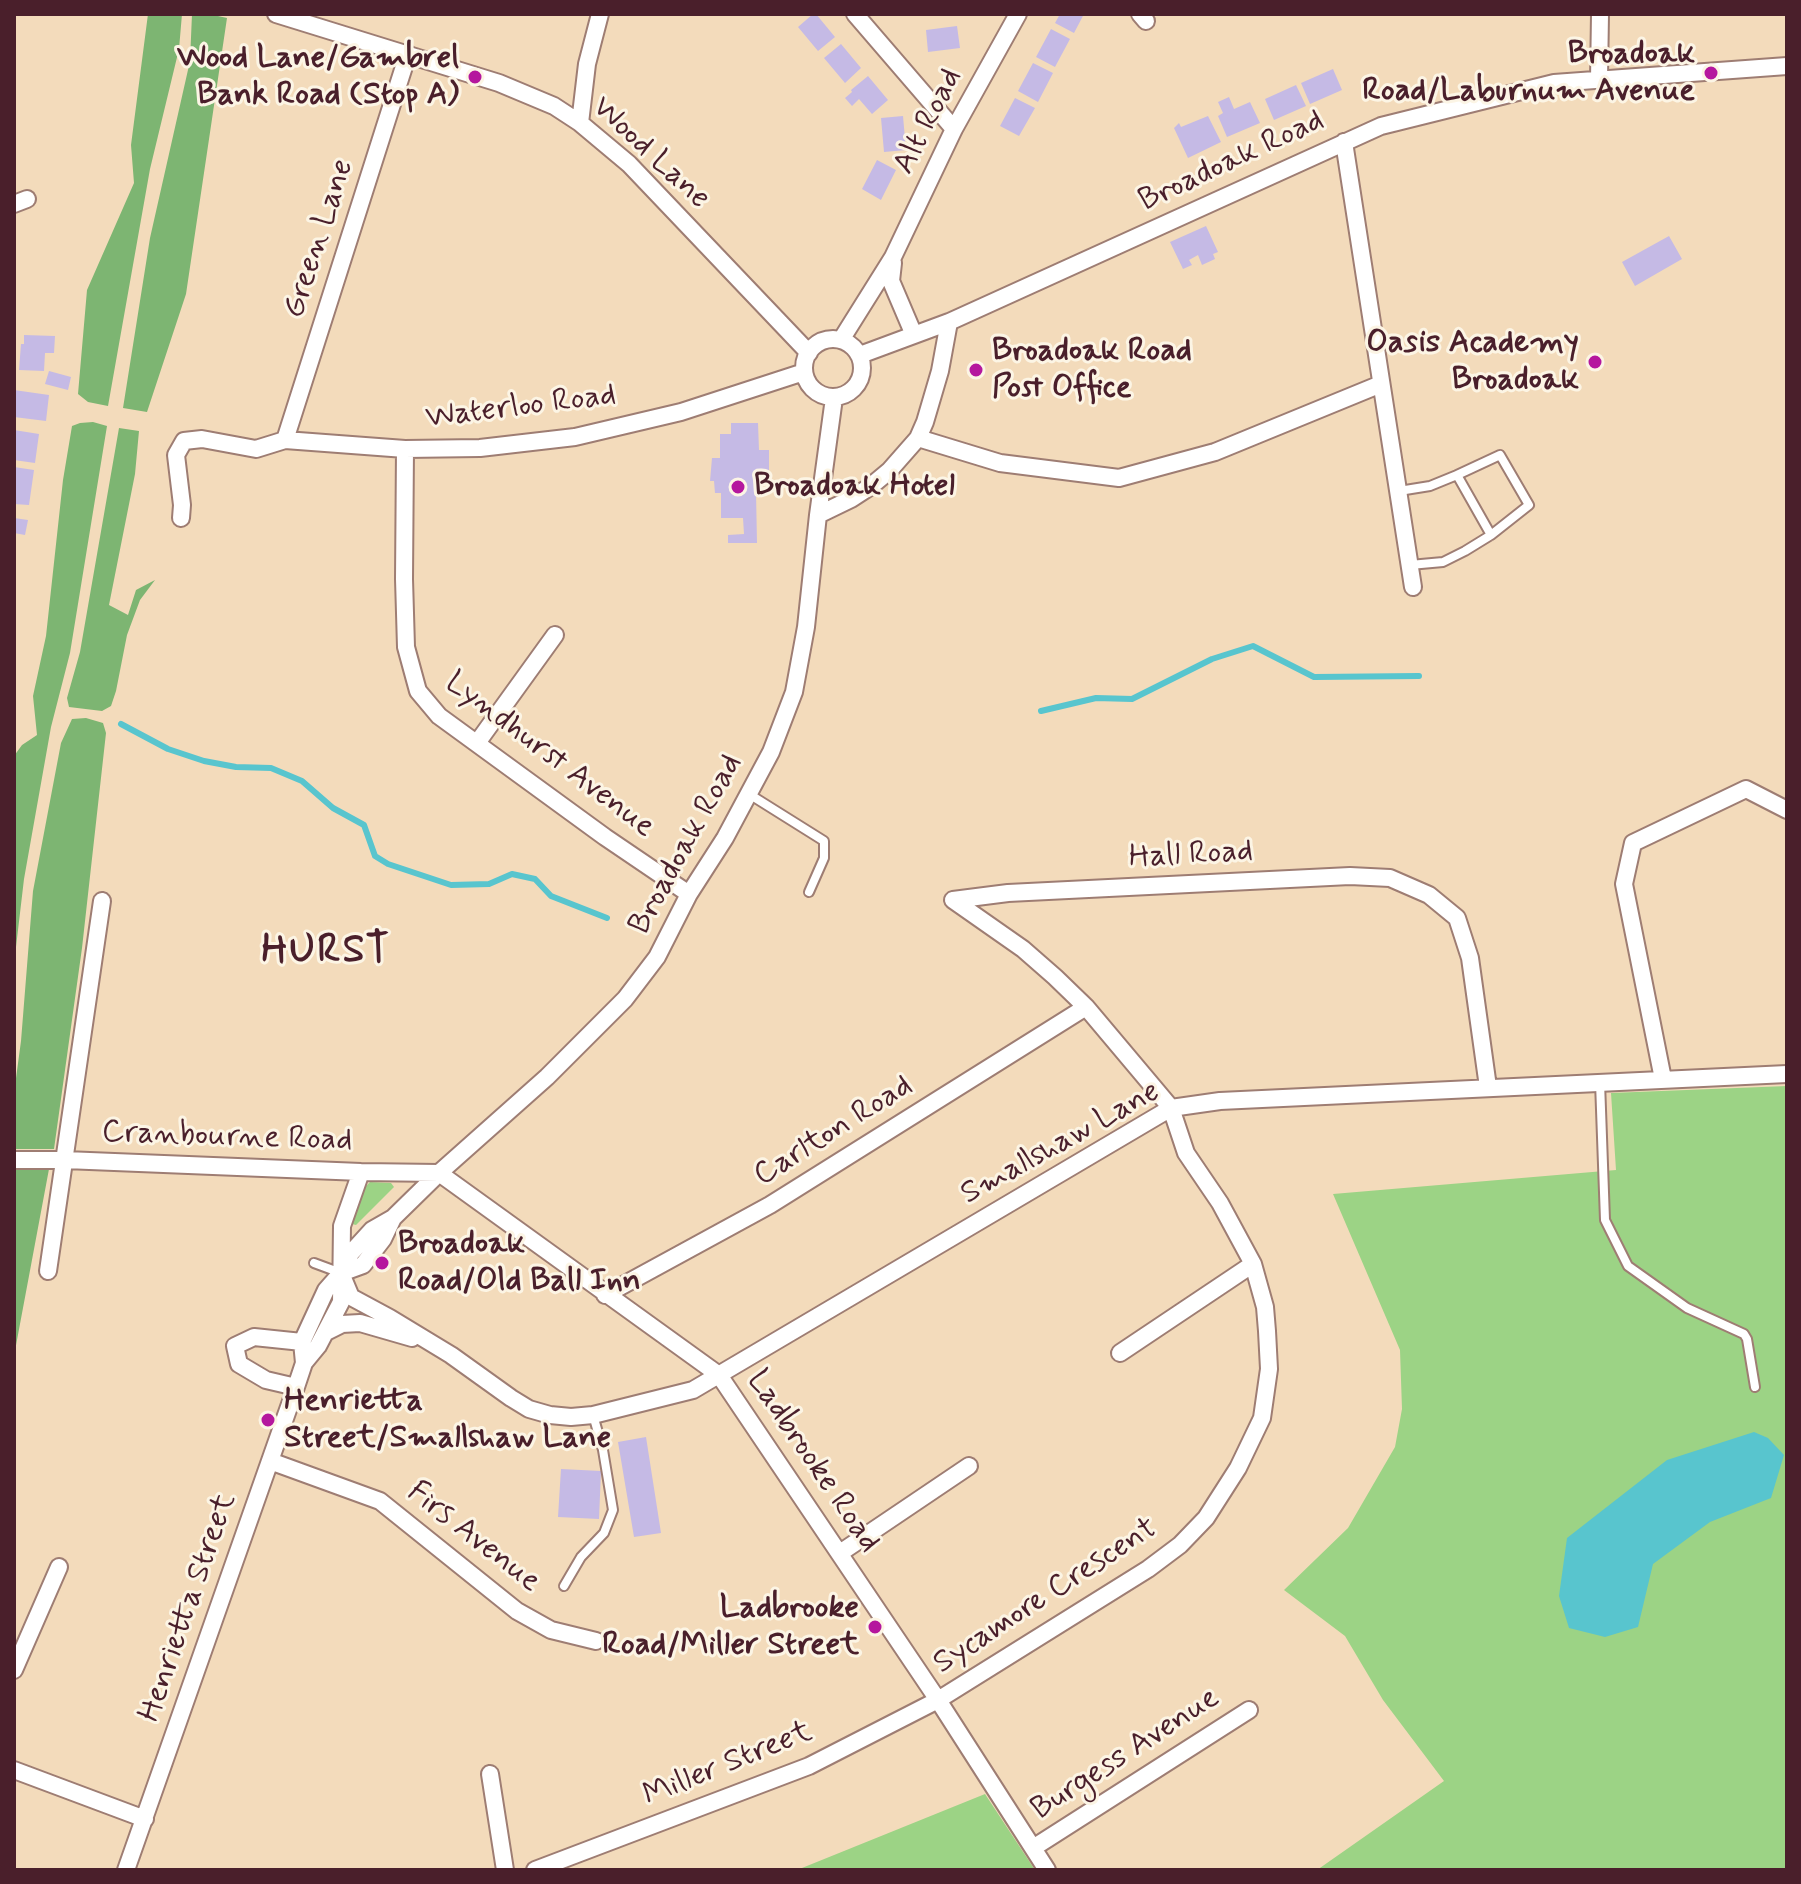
<!DOCTYPE html>
<html>
<head>
<meta charset="utf-8">
<style>
	body { margin:0 }
	#map { position:relative; width:1801px; height:1884px; overflow:hidden; background:#f3dbbb; font-family:Mynerve,sans-serif }
	canvas { display:block }
	.frame { position:absolute; inset:0; border:16px solid #4a1f2b; pointer-events:none }
</style>
</head>
<body>
<div id="map">
<canvas width="1801" height="1884"></canvas>
<div class="frame"></div>
</div>
<script>
const ctx = document.querySelector('canvas').getContext('2d');
ctx.lineJoin = 'round';
function fill(path, color) { ctx.fillStyle = color; ctx.fill(path, 'evenodd'); }
const toPath = rows => new Path2D(rows.map(r => 'M' + r).join(''));
function strokePath(path, color, width, dash) { ctx.strokeStyle = color; ctx.lineWidth = width; ctx.lineCap = dash ? 'butt' : 'round'; ctx.setLineDash(dash || []); ctx.stroke(path); }
function drawText(font, color, halo, rows, align = 'center') {
  ctx.font = font + ' Mynerve,sans-serif'; ctx.lineWidth = 6; ctx.setLineDash([]); ctx.textBaseline = 'middle'; ctx.strokeStyle = halo; ctx.fillStyle = color; for (const [text, x, y, turn = 0] of rows) {
    ctx.save(); ctx.translate(x, y); ctx.rotate((+turn || 0) * Math.PI / 180); ctx.textAlign = isNaN(turn) ? turn : align; if (halo) ctx.strokeText(text, 0, 0); ctx.fillText(text, 0, 0); ctx.restore();
  }
}
fill(toPath([
	[1787,1086,1787,1870,1317,1870,1444,1781,1383,1700,1345,1636,1284,1590,1348,1528,1395,1447,1402,1409,1400,1350,1333,1194,1616,1170,1611,1093],
	[370,1182,391,1183,394,1187,356,1225,352,1224,365,1187],
	[985,1794,1035,1870,797,1870]
]), '#9cd385');
fill(toPath([
	[148,14,182,14,179,49,150,169,108,406,88,402,78,394,87,290,134,183,131,145],
	[192,14,209,14,227,18,186,294,147,412,123,408,150,238,190,61],
	[93,422,107,426,70,653,51,727,24,879,14,964,14,756,22,745,37,735,33,696,46,636,63,480,72,426,80,423],
	[119,428,139,431,135,474,109,605,128,615,136,590,155,580,140,600,127,635,116,691,111,706,102,711,69,707,67,698,80,652],
	[86,718,103,723,106,733,82,948,54,1149,14,1149,14,1093,21,1041,33,891,61,743,72,719],
	[14,1169,49,1169,14,1356]
]), '#7db572');
fill(toPath([
	[1754,1432,1768,1438,1784,1455,1771,1498,1710,1522,1653,1564,1638,1627,1605,1637,1569,1628,1559,1596,1567,1538,1667,1460]
]), '#58c5ce');
strokePath(toPath([
	[1041,711,1096,698,1132,699,1212,659,1253,646,1314,677,1419,676],
	[121,724,168,749,204,761,236,767,271,768,302,781,333,808,364,825,375,856,388,864,451,885,489,884,512,874,535,879,551,896,607,918]
]), '#58c5ce', 6);
fill(toPath([
	[813,14,816,14,835,37,818,51,798,27],
	[1060,14,1084,14,1074,33,1055,23],
	[957,26,960,48,928,52,926,30],
	[1051,29,1070,39,1055,67,1036,57],
	[841,44,861,68,845,83,824,58],
	[1033,63,1053,73,1038,102,1018,91],
	[1333,69,1342,90,1310,104,1301,83],
	[868,76,888,100,872,114,859,99,852,106,845,98,852,92,851,90],
	[1296,85,1306,106,1274,120,1265,99],
	[1229,97,1234,109,1250,102,1260,123,1227,137,1218,116,1223,113,1218,102],
	[1015,98,1035,108,1019,136,1000,126],
	[903,116,906,150,884,152,881,118],
	[1208,116,1221,142,1188,158,1174,128,1179,123,1181,127],
	[877,160,896,170,881,200,862,189],
	[1206,226,1218,252,1213,254,1215,259,1202,265,1198,255,1189,260,1192,265,1183,269,1170,242],
	[1669,236,1682,259,1635,286,1622,262],
	[24,335,55,336,54,353,45,353,44,371,19,370,21,344,24,344],
	[49,371,71,377,68,390,45,384],
	[14,390,49,395,46,421,14,417],
	[731,423,758,423,759,450,769,450,769,482,761,483,761,492,756,492,757,543,728,543,728,535,744,534,743,518,721,518,721,493,715,493,714,481,710,481,712,458,720,458,720,434,731,434],
	[14,430,39,434,35,463,14,460],
	[14,467,34,470,29,505,14,504],
	[14,518,28,520,25,535,14,533],
	[646,1437,661,1533,634,1537,618,1442],
	[561,1469,601,1471,599,1519,558,1517]
]), '#c5bae5');
const service = toPath([
	[1457,475,1500,455,1529,505,1491,535],
	[1399,491,1430,486,1457,475,1491,535,1465,551,1443,562,1410,565],
	[749,794,824,841,824,858,809,892],
	[1600,1082,1605,1220,1628,1266,1687,1308,1744,1334,1747,1339,1755,1387],
	[314,1263,341,1273],
	[564,1586,581,1557,604,1533,613,1510,603,1450,593,1415]
]);
const minor = toPath([
	[276,14,499,83,554,106,580,123,629,164,809,353],
	[855,14,954,129],
	[1140,14,1146,21],
	[1599,79,1600,14],
	[580,123,587,64,600,14],
	[1344,142,1413,587],
	[14,204,27,199],
	[893,263,891,281,914,335],
	'804 368a29 29 0 1 1 58 0a29 29 0 1 1-58 0Z',
	[841,340,893,257,954,129,1018,14],
	[860,355,949,322,1381,126,1554,83,1787,66],
	[918,438,1000,463,1119,478,1215,452,1381,384],
	[285,440,408,54],
	[405,449,404,579,406,647,418,691,439,716,605,837,689,894],
	[818,515,851,499,871,486,889,471,918,438,925,422,940,371,949,322],
	[181,518,182,505,176,455,184,441,202,439,256,449,285,440,405,449,480,448,575,437,681,412,804,372],
	[477,743,555,635],
	[953,900,1008,893,1350,876,1390,878,1429,895,1457,918,1470,958,1488,1087],
	[1663,1079,1624,884,1633,843,1746,789,1787,810],
	[14,1160,65,1160,361,1172,439,1173],
	[439,1173,719,1375,938,1700,1047,1870],
	[48,1271,102,901],
	[341,1273,351,1297,390,1318,451,1355,511,1398,529,1409,550,1415,571,1417,593,1415,693,1390,1171,1108,1220,1101,1787,1074],
	[341,1273,363,1265,383,1239,393,1218],
	[605,1295,770,1205,1086,1007],
	[326,1332,342,1324,360,1323,412,1338],
	[1120,1353,1253,1264],
	[304,1363,318,1346,341,1302,342,1226,361,1172],
	[296,1387,266,1380,239,1364,235,1346,254,1337,302,1342],
	[270,1461,380,1501,517,1611,551,1630,596,1641],
	[840,1553,969,1466],
	[14,1670,59,1567],
	[14,1770,145,1819],
	[490,1774,505,1870],
	[1033,1848,1249,1710],
	[126,1870,296,1387,304,1363,302,1342,326,1290,341,1273,351,1253,372,1230,393,1218,439,1173,547,1077,625,999,657,957,689,894,725,838,771,752,794,692,806,627,818,515,834,398],
	[535,1870,809,1766,938,1700,1148,1569,1180,1545,1206,1518,1238,1468,1262,1418,1269,1369,1267,1331,1265,1307,1253,1264,1220,1203,1186,1153,1171,1108,1086,1007,1055,977,1023,949,953,900]
]);
strokePath(service, '#9e7d73', 12);
strokePath(minor, '#9e7d73', 20);
strokePath(service, '#fff', 8);
strokePath(minor, '#fff', 16);
for (const [x, y, r, color] of [
	[1711,73,8,"#b5179e"],
	[475,77,8,"#b5179e"],
	[1595,362,8,"#b5179e"],
	[976,370,8,"#b5179e"],
	[738,487,8,"#b5179e"],
	[382,1263,8,"#b5179e"],
	[268,1420,8,"#b5179e"],
	[875,1627,8,"#b5179e"]
]) { const dot = new Path2D(); dot.arc(x, y, r, 0, 2 * Math.PI); ctx.fillStyle = color; ctx.fill(dot); strokePath(dot, '#fcf5e5', 3); }
drawText('bold 32px', '#4a1f2b', '#fcf5e5', [
	["Broadoak",1695,55],
	["Road/Laburnum Avenue",1695,92],
	["Wood Lane/Gambrel",459,59],
	["Bank Road (Stop A)",459,96],
	["Oasis Academy",1579,344],
	["Broadoak",1579,381],
	["Broadoak Road",992,352,"left"],
	["Post Office",992,389,"left"],
	["Broadoak Hotel",754,487,"left"],
	["Broadoak",398,1245,"left"],
	["Road/Old Ball Inn",398,1282,"left"],
	["Henrietta",284,1402,"left"],
	["Street/Smallshaw Lane",284,1439,"left"],
	["Ladbrooke",859,1609],
	["Road/Miller Street",859,1646]
], 'right');
drawText('32px', '#4a1f2b', '#fcf5e5', [
	["Alt Road",929,122,-63],
	["Wood Lane",650,154,43],
	["Broadoak Road",1232,162,-25],
	["Green Lane",320,239,-72],
	["Waterloo Road",521,408,-7],
	["Lyndhurst Avenue",549,756,37],
	["Broadoak Road",687,845,-61],
	["Hall Road",1191,856,-3],
	["Carlton Road",834,1132,-32],
	["Cranbourne Road",227,1138,2],
	["Smallshaw Lane",1061,1144,-29],
	["Ladbrooke Road",812,1462,56],
	["Firs Avenue",473,1538,38],
	["Sycamore Crescent",1046,1597,-33],
	["Henrietta Street",189,1608,-71],
	["Burgess Avenue",1126,1755,-33],
	["Miller Street",728,1765,-22]
]);
ctx.letterSpacing = '2px';
drawText('bold 40px', '#4a1f2b', '#fcf5e5', [
	["HURST",326,953]
]);
ctx.letterSpacing = '0px';
</script>
</body>
</html>
